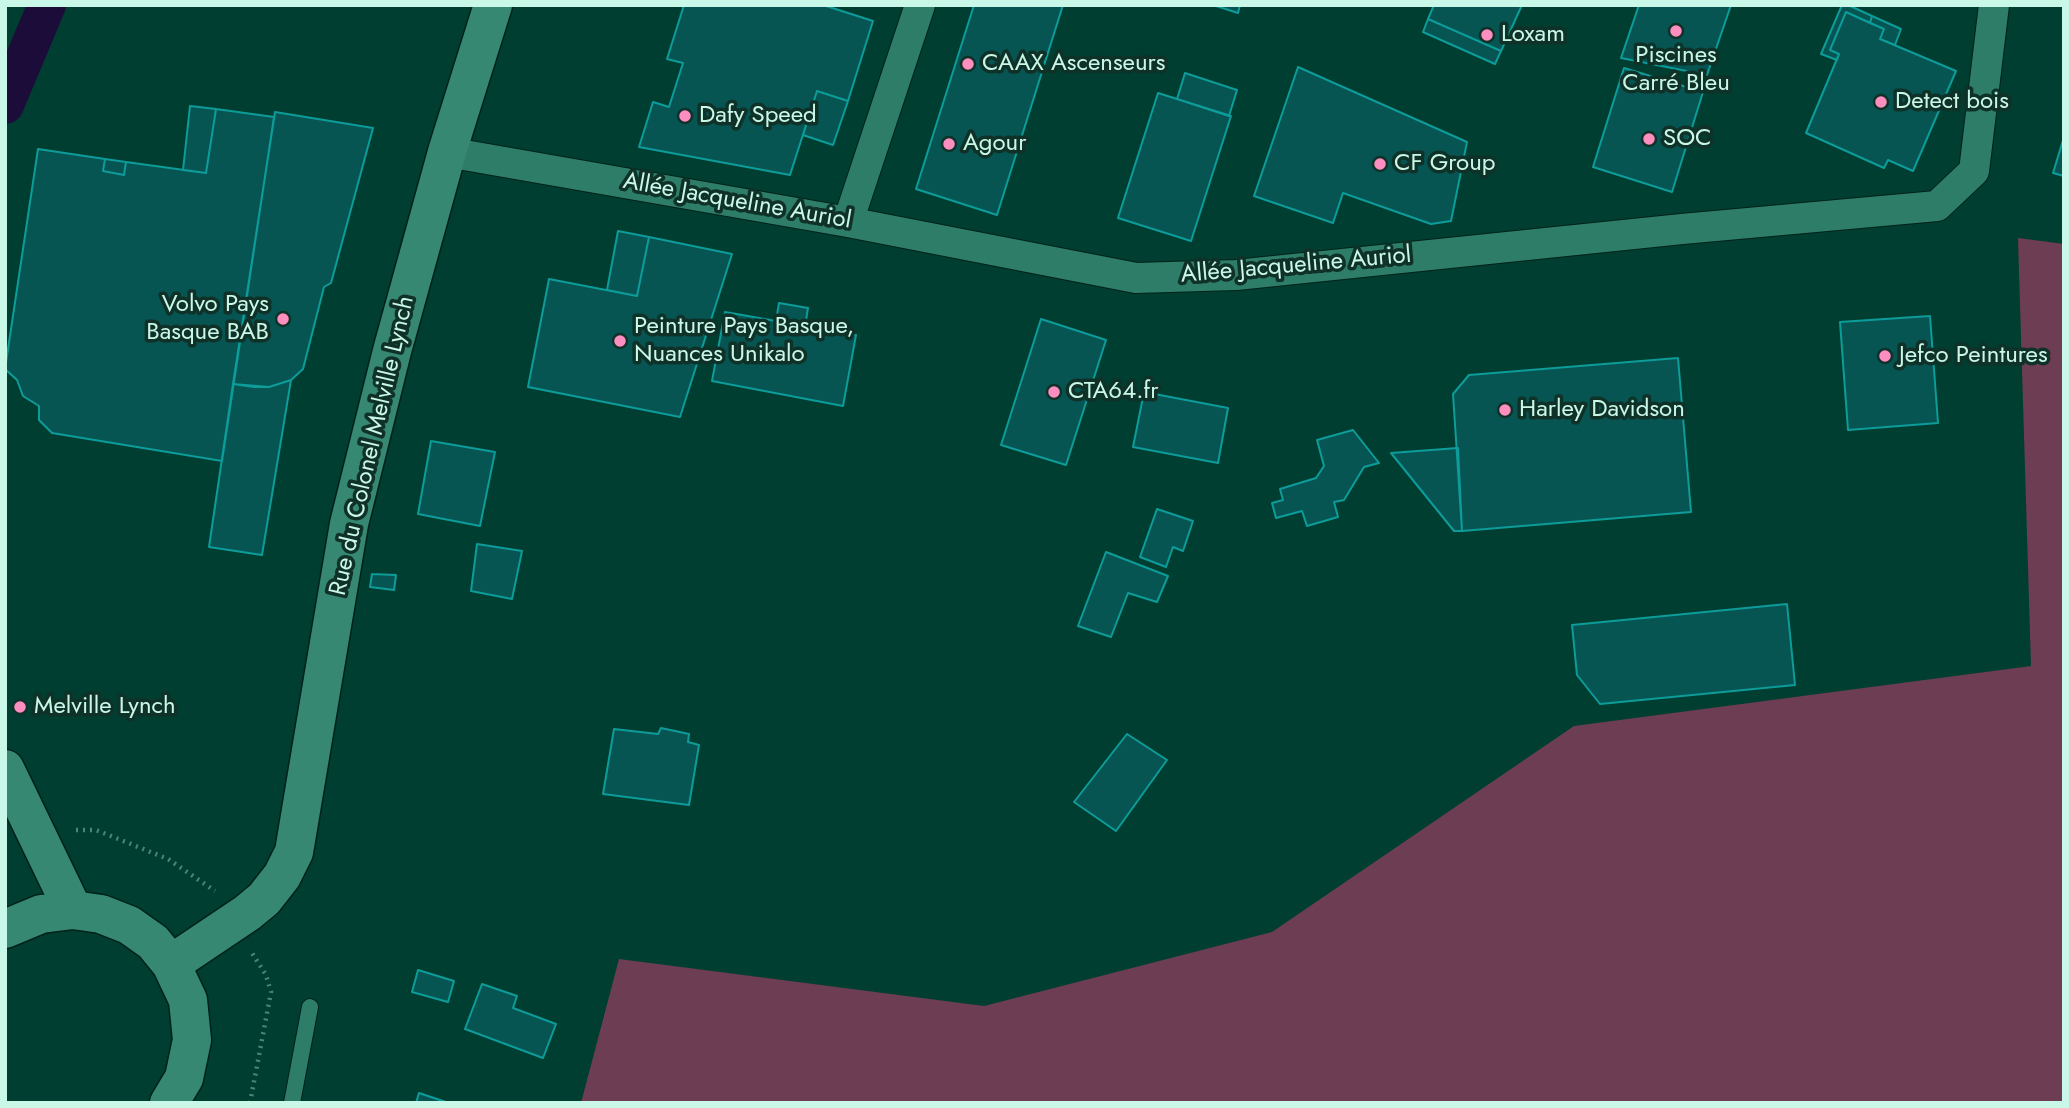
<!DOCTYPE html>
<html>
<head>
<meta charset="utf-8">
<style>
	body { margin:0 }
	#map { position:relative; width:2069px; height:1108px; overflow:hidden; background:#003e31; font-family:Jost,sans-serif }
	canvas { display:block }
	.frame { position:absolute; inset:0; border:7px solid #c9f8e8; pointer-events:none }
</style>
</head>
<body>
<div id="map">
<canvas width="2069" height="1108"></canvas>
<div class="frame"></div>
</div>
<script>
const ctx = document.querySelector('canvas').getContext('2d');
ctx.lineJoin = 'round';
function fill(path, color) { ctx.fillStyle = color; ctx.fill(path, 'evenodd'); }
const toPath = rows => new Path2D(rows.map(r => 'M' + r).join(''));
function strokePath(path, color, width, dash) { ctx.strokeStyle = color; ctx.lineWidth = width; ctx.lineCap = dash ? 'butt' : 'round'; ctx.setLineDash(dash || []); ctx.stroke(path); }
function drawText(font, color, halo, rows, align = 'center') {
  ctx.font = font + ' Jost,sans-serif'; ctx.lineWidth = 7; ctx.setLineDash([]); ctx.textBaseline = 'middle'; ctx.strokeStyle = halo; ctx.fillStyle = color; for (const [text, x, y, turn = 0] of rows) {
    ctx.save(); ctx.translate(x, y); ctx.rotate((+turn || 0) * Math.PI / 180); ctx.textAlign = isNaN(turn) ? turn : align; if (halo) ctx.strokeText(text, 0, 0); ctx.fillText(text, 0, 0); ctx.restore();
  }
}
fill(toPath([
	[2018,238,2064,244,2064,1103,581,1103,619,959,984,1006,1272,932,1574,726,2031,666]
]), '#6d3d53');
strokePath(toPath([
	[5,105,47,5]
]), '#1b0c3a', 38);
const building = toPath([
	[684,5,823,5,873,21,848,101,817,91,790,175,639,147,653,102,669,107,683,63,667,59,684,5],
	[974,5,1063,5,997,215,916,189,974,5],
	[1213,5,1240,5,1238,13,1213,5],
	[1434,5,1522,5,1501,51,1428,19,1434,5],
	[1639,5,1731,5,1707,75,1621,58,1639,5],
	[1842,5,1848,5,1872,16,1870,23,1846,12,1830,50,1839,54,1837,60,1821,54,1842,5],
	[1846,12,1884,29,1880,39,1956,71,1913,171,1888,160,1884,168,1806,133,1839,54,1830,50,1846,12],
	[1872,16,1901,29,1895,45,1880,39,1884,29,1870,23,1872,16],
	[1428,19,1501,51,1495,64,1423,32,1428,19],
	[1298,67,1467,142,1451,221,1431,224,1343,193,1333,223,1254,196,1298,67],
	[1624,68,1703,92,1672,192,1593,167,1624,68],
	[1185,73,1237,90,1229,116,1177,99,1185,73],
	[817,91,848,101,833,145,803,135,817,91],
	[1158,93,1231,116,1191,241,1118,218,1158,93],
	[190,106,216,109,206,173,183,170,190,106],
	[216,109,274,117,222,461,52,433,39,420,39,406,23,396,17,380,5,369,38,149,105,159,103,171,124,175,126,162,206,173,216,109],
	[275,112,373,128,331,283,324,287,303,369,291,380,269,387,254,387,233,384,275,112],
	[2064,137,2064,176,2053,173,2064,137],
	[105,159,126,162,124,175,103,171,105,159],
	[618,231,649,237,637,296,607,290,618,231],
	[649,237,732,254,680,417,528,387,549,279,637,296,649,237],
	[779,303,808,308,805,327,856,335,843,406,712,381,725,312,776,321,779,303],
	[1930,316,1938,423,1848,430,1840,322,1930,316],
	[1041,319,1106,340,1066,465,1001,445,1041,319],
	[1678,358,1691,512,1462,531,1453,394,1469,375,1678,358],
	[291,380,262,555,209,547,233,384,269,387,291,380],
	[1144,392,1228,408,1218,463,1133,447,1144,392],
	[1353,430,1379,463,1364,467,1344,500,1334,502,1338,517,1307,526,1302,511,1276,518,1272,503,1283,500,1280,489,1316,478,1324,466,1317,440,1353,430],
	[431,441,495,452,480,526,418,514,431,441],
	[1458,448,1462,531,1454,531,1391,453,1458,448],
	[1157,509,1193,521,1183,551,1173,547,1166,567,1140,557,1157,509],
	[477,544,522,551,512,599,471,591,477,544],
	[1106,552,1168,576,1157,602,1128,593,1111,637,1078,626,1106,552],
	[372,574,396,575,394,590,370,587,372,574],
	[1787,604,1795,685,1600,704,1577,675,1572,625,1787,604],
	[661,728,689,734,688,742,699,745,689,805,603,794,614,729,658,734,661,728],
	[1127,734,1167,760,1116,831,1074,802,1127,734],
	[418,970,454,981,448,1002,412,992,418,970],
	[482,984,517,996,513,1008,556,1024,543,1058,465,1029,482,984],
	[419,1093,449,1103,416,1103,419,1093]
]);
fill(building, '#065553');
strokePath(building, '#0d9c99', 2);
const lane = toPath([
	[292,1103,310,1007]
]);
const street = toPath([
	[447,152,848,222,1136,278,1236,275,1682,229,1937,206,1974,171,1994,5],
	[848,222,920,5]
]);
const secondary = toPath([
	[5,769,73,910],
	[5,929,41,914,73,910,101,914,129,925,153,942,171,964,188,1000,192,1040,184,1078,169,1103],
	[171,964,247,913,264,899,282,876,294,852,349,524,392,351,447,152,493,5]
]);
strokePath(lane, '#01221a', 18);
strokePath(street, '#01221a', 32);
strokePath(secondary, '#01221a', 41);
strokePath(toPath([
	[76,830,96,830,168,859,215,891],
	[250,1103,271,992,266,975,252,953]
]), '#4c8476', 4.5, [2, 5]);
strokePath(lane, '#2d7d68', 16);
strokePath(street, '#2d7d68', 30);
strokePath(secondary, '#368872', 38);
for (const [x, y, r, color] of [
	[1676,31,7,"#fd8ec0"],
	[1487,35,7,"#fd8ec0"],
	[968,64,7,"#fd8ec0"],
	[1881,102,7,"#fd8ec0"],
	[685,116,7,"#fd8ec0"],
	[1649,139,7,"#fd8ec0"],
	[949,144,7,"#fd8ec0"],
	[1380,164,7,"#fd8ec0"],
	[283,319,7,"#fd8ec0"],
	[620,341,7,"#fd8ec0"],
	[1885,356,7,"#fd8ec0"],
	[1054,392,7,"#fd8ec0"],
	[1505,410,7,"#fd8ec0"],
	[20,707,7,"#fd8ec0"]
]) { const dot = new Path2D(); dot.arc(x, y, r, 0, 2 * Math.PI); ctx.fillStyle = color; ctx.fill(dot); strokePath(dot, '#103128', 2.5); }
drawText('24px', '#c9f8e8', '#103128', [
	["Loxam",1501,35],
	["Piscines",1676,56,"center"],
	["Carré Bleu",1676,84,"center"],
	["CAAX Ascenseurs",982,64],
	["Detect bois",1895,102],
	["Dafy Speed",699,116],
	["SOC",1663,139],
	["Agour",963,144],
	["CF Group",1394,164],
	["Volvo Pays",269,305,"right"],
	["Basque BAB",269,333,"right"],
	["Peinture Pays Basque,",634,327],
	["Nuances Unikalo",634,355],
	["Jefco Peintures",1899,356],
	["CTA64.fr",1068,392],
	["Harley Davidson",1519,410],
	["Melville Lynch",34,707]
], 'left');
drawText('24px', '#c9f8e8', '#103128', [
	["Allée Jacqueline Auriol",737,202,10],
	["Allée Jacqueline Auriol",1296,266,-5],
	["Rue du Colonel Melville Lynch",373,446,-77]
]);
</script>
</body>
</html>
